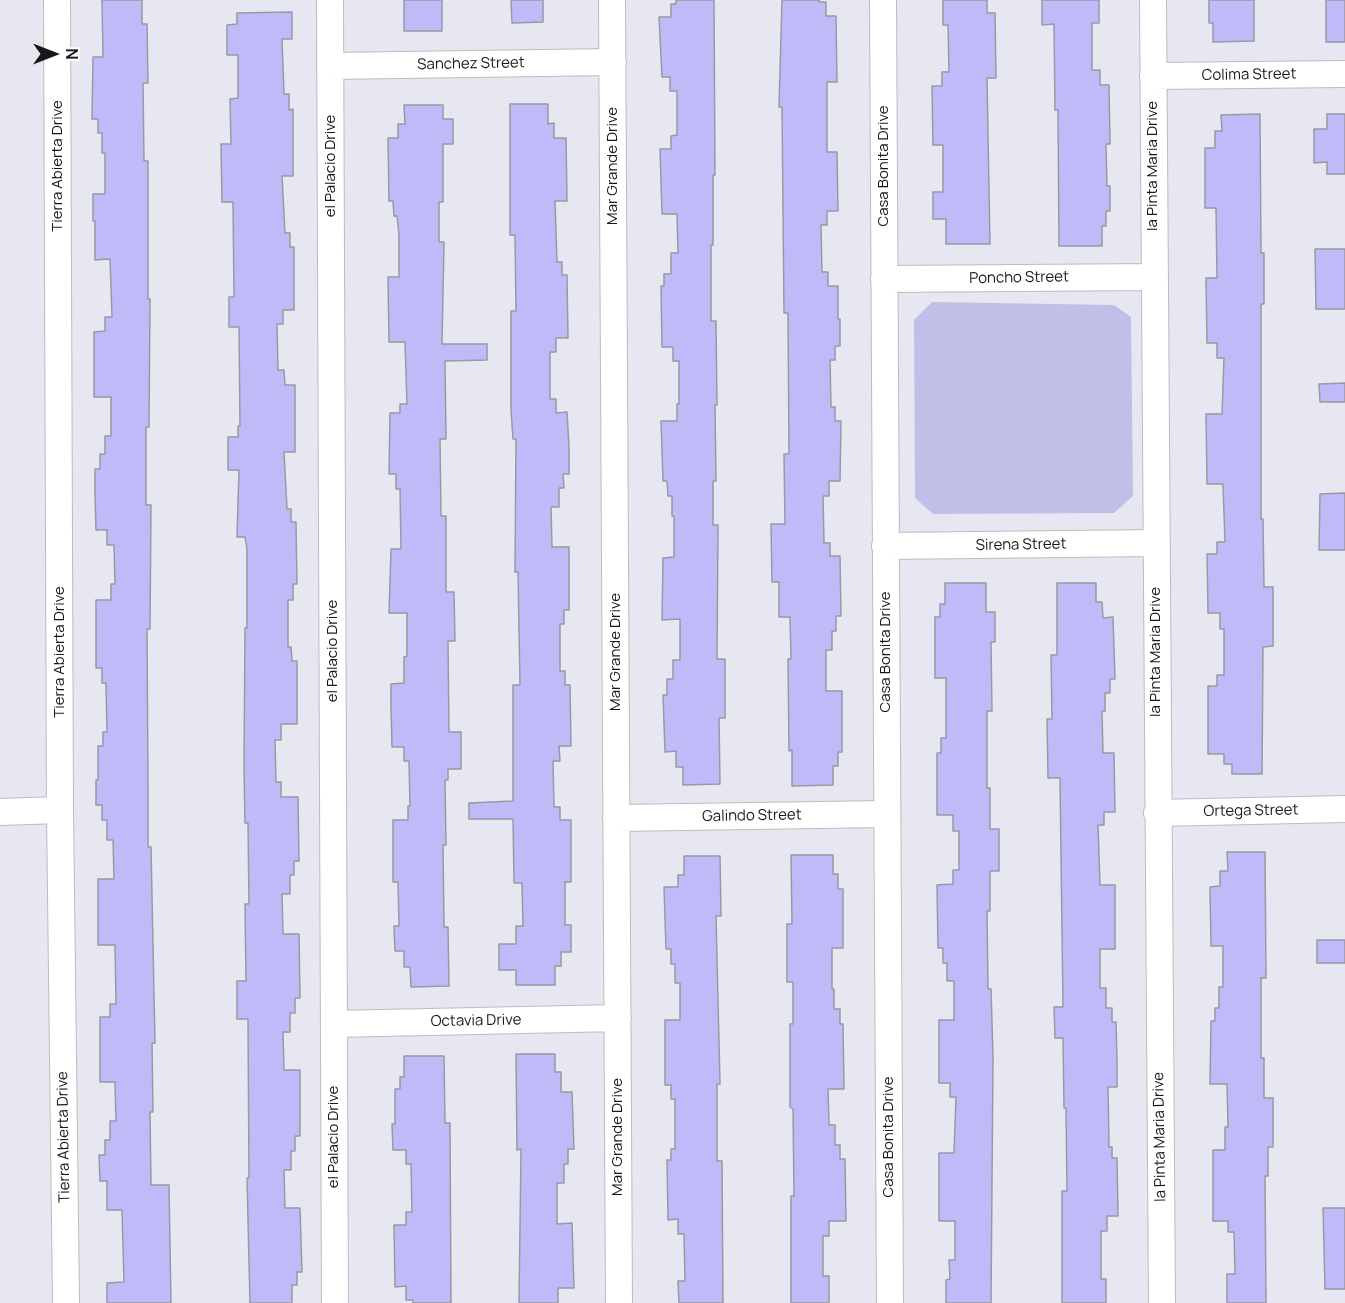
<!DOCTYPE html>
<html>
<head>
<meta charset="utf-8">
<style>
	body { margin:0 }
	#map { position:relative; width:1345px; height:1303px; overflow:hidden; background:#e7e7f1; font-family:Manrope,sans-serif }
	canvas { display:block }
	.north { position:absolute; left:24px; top:24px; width:60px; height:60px; -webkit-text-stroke:4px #fff; paint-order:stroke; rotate:90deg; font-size:16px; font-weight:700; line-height:24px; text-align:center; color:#18181c }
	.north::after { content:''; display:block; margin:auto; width:21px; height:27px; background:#18181c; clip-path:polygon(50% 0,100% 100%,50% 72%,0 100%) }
</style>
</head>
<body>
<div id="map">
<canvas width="1345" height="1303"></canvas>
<div class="north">N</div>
</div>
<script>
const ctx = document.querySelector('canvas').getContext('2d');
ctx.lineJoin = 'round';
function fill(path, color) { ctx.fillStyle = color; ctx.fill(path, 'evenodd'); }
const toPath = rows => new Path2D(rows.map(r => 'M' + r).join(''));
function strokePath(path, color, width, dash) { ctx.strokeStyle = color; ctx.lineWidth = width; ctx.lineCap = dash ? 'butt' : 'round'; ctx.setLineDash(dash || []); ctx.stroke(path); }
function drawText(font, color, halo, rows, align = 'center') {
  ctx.font = font + ' Manrope,sans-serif'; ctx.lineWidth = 4.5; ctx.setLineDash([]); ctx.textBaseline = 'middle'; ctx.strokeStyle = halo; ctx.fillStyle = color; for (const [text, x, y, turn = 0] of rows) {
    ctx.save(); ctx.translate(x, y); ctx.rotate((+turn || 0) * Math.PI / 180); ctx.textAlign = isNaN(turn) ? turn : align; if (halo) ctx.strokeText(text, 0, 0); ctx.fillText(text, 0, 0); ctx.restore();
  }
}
fill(toPath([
	[932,302,1114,305,1131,317,1133,496,1114,513,933,514,915,498,914,320]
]), '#c1bfe7');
const building = toPath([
	[102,0,142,0,142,24,147,24,148,83,143,83,144,161,148,161,148,299,150,299,149,427,146,427,146,505,151,505,150,629,147,629,148,787,148,847,151,847,155,1043,152,1043,153,1112,150,1112,151,1185,169,1185,171,1303,107,1303,107,1283,124,1282,122,1210,107,1210,107,1181,100,1181,99,1155,105,1155,105,1140,110,1140,110,1121,116,1121,115,1082,100,1082,100,1017,110,1017,110,1004,116,1004,115,945,98,945,98,879,114,879,113,840,107,840,107,820,102,820,102,805,96,805,96,780,98,780,98,746,103,746,103,732,107,732,106,683,102,683,102,668,96,668,96,600,111,600,111,584,115,584,114,545,107,545,107,530,96,530,95,495,95,469,100,469,100,454,105,454,105,436,111,436,111,397,94,397,94,332,105,331,105,317,112,317,110,259,95,260,95,221,93,221,93,194,105,194,105,153,102,153,102,133,98,133,98,119,92,119,93,57,103,57,102,0],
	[404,0,442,0,442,31,404,31,404,0],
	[511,0,543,0,543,22,512,23,511,0],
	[676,0,714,0,715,175,713,175,713,245,711,245,711,321,716,321,717,405,715,405,716,481,713,481,713,525,718,525,717,659,725,659,725,718,719,718,720,784,683,785,683,767,676,767,676,751,665,752,663,695,667,695,667,679,673,679,673,660,680,660,680,619,662,620,663,558,674,557,674,516,672,516,672,496,668,496,667,481,663,481,661,421,677,421,677,404,679,404,679,361,673,361,673,347,662,347,661,286,664,286,664,274,671,274,671,253,678,253,677,214,662,214,660,149,671,149,671,136,677,135,677,91,670,91,670,77,662,77,659,17,671,17,671,4,676,4,676,0],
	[782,0,819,0,819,2,826,2,826,16,836,16,837,82,827,82,827,152,837,152,838,211,827,211,827,225,821,225,822,272,828,272,828,286,838,286,838,319,840,319,840,346,835,346,835,360,830,360,831,407,835,407,835,421,841,421,840,481,829,481,829,496,823,496,824,543,830,543,830,556,840,556,841,616,836,616,836,631,832,631,832,650,826,650,826,691,842,691,842,752,838,752,838,766,833,766,833,785,792,786,792,750,789,751,788,659,791,659,790,617,779,617,779,582,772,582,771,524,785,524,784,454,789,454,788,313,784,313,782,107,779,107,782,0],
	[943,0,987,0,987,13,995,13,996,78,987,78,990,244,946,244,946,219,933,219,933,192,943,192,943,145,933,145,932,86,942,86,942,72,949,72,948,25,943,25,943,0],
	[1042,0,1099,0,1099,23,1092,23,1092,70,1100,70,1100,85,1109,85,1110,144,1106,144,1107,186,1110,186,1110,211,1106,211,1106,226,1102,226,1102,246,1059,246,1058,110,1055,110,1054,24,1042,25,1042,0],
	[1209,0,1254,0,1254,41,1213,42,1213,23,1209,23,1209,0],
	[1326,0,1345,0,1345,42,1326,42,1326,0],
	[292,12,292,39,282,39,284,94,289,94,289,110,293,109,293,176,282,176,285,233,290,233,290,247,294,247,294,310,283,310,283,324,277,324,278,370,284,370,285,385,295,385,295,452,284,452,287,509,291,509,291,522,296,522,297,584,293,584,293,600,288,600,288,647,291,647,292,661,297,661,297,724,281,724,281,740,275,740,276,782,281,782,281,797,298,797,299,861,294,861,294,875,290,875,290,894,282,894,283,934,299,934,300,998,295,998,295,1013,290,1013,290,1032,283,1032,284,1070,300,1070,300,1136,295,1136,295,1151,291,1151,291,1170,284,1170,285,1208,300,1208,302,1272,297,1272,297,1285,292,1285,292,1303,250,1303,247,1178,249,1178,248,1019,237,1019,237,981,246,981,245,904,249,904,248,823,245,823,244,767,245,628,247,628,247,549,245,537,237,537,239,470,228,470,228,437,238,437,238,426,240,426,239,327,229,327,229,297,234,297,233,202,222,202,221,144,231,144,230,99,238,98,238,55,227,55,227,25,237,24,237,13,292,12],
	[510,104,548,104,548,124,554,123,554,138,566,138,567,201,555,201,557,262,562,262,562,275,567,275,568,338,556,338,556,352,550,352,550,399,556,399,556,413,567,412,569,447,569,474,563,474,564,488,559,488,559,507,551,507,552,547,569,547,569,610,564,610,564,624,560,624,560,671,565,671,565,685,570,685,571,746,559,746,560,761,553,761,554,807,560,807,560,820,571,820,571,882,565,882,565,925,571,925,571,952,561,952,561,966,555,966,555,985,516,985,516,970,499,970,499,944,516,944,516,926,523,926,522,883,514,883,513,819,469,819,469,803,513,801,513,685,520,685,518,572,515,572,516,439,513,439,511,410,511,311,516,311,515,235,510,235,510,104],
	[404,105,443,105,443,119,453,119,453,144,443,144,443,202,439,202,439,242,444,242,442,344,487,344,487,360,445,361,446,439,440,439,441,516,446,516,446,592,454,592,455,641,448,641,449,732,461,732,461,769,448,769,448,780,445,780,446,845,443,845,444,927,448,927,449,986,411,987,410,967,404,967,404,951,395,951,394,926,399,926,398,882,393,882,393,820,408,820,408,806,410,806,409,761,404,761,404,747,392,747,391,707,391,684,404,683,404,657,407,656,407,613,389,613,391,549,401,549,400,489,396,489,396,474,389,474,390,413,400,413,400,404,407,404,405,342,389,342,388,277,399,277,399,235,397,216,394,216,393,201,389,201,388,138,398,138,398,124,405,124,404,105],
	[1260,114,1261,253,1264,253,1264,304,1261,304,1261,519,1263,519,1264,587,1273,587,1273,646,1263,647,1262,774,1232,774,1232,764,1224,764,1224,754,1208,754,1208,686,1217,686,1217,675,1224,675,1224,629,1220,629,1220,613,1208,613,1207,554,1217,554,1217,542,1225,542,1223,484,1207,484,1206,414,1222,414,1224,358,1217,358,1217,343,1207,343,1206,278,1217,278,1216,208,1205,208,1205,148,1215,148,1215,131,1222,131,1221,115,1260,114],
	[1327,114,1345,114,1345,174,1327,174,1327,162,1314,163,1314,129,1327,129,1327,114],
	[1315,249,1345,249,1345,309,1316,309,1315,249],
	[1345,383,1345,402,1320,402,1319,384,1345,383],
	[1345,493,1345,550,1319,550,1320,494,1345,493],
	[945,583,986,583,986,612,995,612,995,642,991,642,992,711,987,711,987,788,990,788,990,829,999,829,999,871,990,871,990,911,987,911,988,989,991,989,993,1057,991,1303,946,1303,946,1280,950,1279,949,1260,955,1260,955,1221,939,1221,939,1153,954,1153,956,1097,950,1097,950,1083,939,1083,939,1020,954,1020,954,981,947,981,947,963,943,963,943,948,938,948,937,885,953,884,953,870,959,870,959,831,953,831,953,815,937,815,937,753,941,753,941,738,946,738,946,678,935,678,935,617,940,617,940,604,945,604,945,583],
	[1057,583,1096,583,1096,602,1102,602,1103,618,1113,617,1115,679,1110,679,1110,693,1105,693,1105,711,1102,711,1103,753,1114,753,1115,812,1104,812,1104,825,1098,825,1100,885,1115,885,1115,949,1100,949,1100,988,1106,988,1106,1008,1112,1008,1112,1022,1116,1022,1117,1061,1117,1087,1108,1087,1109,1147,1112,1147,1112,1158,1117,1158,1118,1216,1107,1216,1107,1231,1101,1231,1101,1279,1106,1279,1106,1303,1062,1303,1062,1191,1067,1191,1066,1108,1064,1108,1063,1038,1055,1038,1054,1007,1063,1007,1060,778,1048,778,1047,719,1052,719,1051,655,1057,655,1057,583],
	[1227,852,1265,852,1266,978,1261,978,1261,1058,1264,1058,1264,1098,1273,1098,1273,1147,1268,1147,1268,1176,1265,1176,1266,1303,1227,1303,1227,1274,1235,1274,1234,1232,1228,1232,1228,1221,1213,1221,1213,1150,1225,1150,1225,1127,1228,1127,1227,1084,1210,1084,1211,1021,1215,1021,1215,1008,1219,1008,1219,987,1223,987,1223,946,1211,946,1210,887,1220,886,1220,871,1228,871,1227,852],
	[791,855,833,855,833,874,838,874,838,889,843,889,843,948,832,948,832,989,834,989,834,1009,840,1009,840,1024,843,1024,844,1089,828,1089,829,1125,835,1125,835,1145,840,1145,840,1159,845,1159,846,1221,829,1221,829,1236,823,1236,823,1276,829,1276,829,1303,791,1303,791,1196,794,1196,793,1109,790,1107,790,1024,793,1024,793,982,787,982,787,924,792,924,791,855],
	[684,856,720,856,721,916,716,916,720,1084,717,1084,717,1161,722,1161,723,1303,679,1303,678,1281,685,1281,684,1234,678,1234,678,1219,668,1220,667,1160,671,1160,671,1149,675,1149,675,1099,671,1099,671,1085,665,1085,665,1020,680,1020,680,983,675,983,675,964,671,964,671,949,666,949,664,887,678,887,678,875,684,875,684,856],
	[1317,940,1345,940,1345,963,1317,963,1317,940],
	[516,1054,555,1054,555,1072,561,1072,561,1092,572,1092,574,1149,568,1149,568,1164,564,1164,564,1183,557,1183,557,1224,572,1223,574,1288,558,1288,558,1303,519,1303,521,1149,517,1150,516,1054],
	[404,1056,444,1056,445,1123,450,1123,451,1303,413,1303,413,1300,406,1300,406,1286,395,1287,394,1225,406,1225,406,1212,412,1212,411,1164,406,1164,406,1150,393,1150,392,1124,395,1124,395,1089,400,1089,400,1077,404,1077,404,1056],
	[1323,1208,1345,1208,1345,1289,1325,1289,1323,1208]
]);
fill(building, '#bfbbf8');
strokePath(building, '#9a99a3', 1.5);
const street = toPath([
	[57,0,60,810,66,1303],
	[330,0,335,1303],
	[612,0,619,1303],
	[883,0,890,1303],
	[1153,0,1162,1303],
	[330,66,613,62],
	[1153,76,1345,74],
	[884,279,1154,277],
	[885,546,1156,543],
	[0,812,60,810],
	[1157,813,1345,809],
	[616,818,887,814],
	[334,1024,618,1018]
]);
strokePath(street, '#bbbbc4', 28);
strokePath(street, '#fff', 26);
drawText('15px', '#18181c', '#fff', [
	["Sanchez Street",471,64,-1],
	["Colima Street",1249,75,-1],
	["Tierra Abierta Drive",58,166,-90],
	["el Palacio Drive",331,166,-90],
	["Mar Grande Drive",613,166,-90],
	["Casa Bonita Drive",884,166,-90],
	["la Pinta Maria Drive",1153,166,-90],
	["Poncho Street",1019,278,-1],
	["Sirena Street",1021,545,-1],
	["el Palacio Drive",333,651,-90],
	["Tierra Abierta Drive",60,652,-90],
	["Mar Grande Drive",616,652,-90],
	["Casa Bonita Drive",886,652,-90],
	["la Pinta Maria Drive",1156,652,-90],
	["Ortega Street",1251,811,-1],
	["Galindo Street",752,816,-1],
	["Octavia Drive",476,1021,-1],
	["Tierra Abierta Drive",64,1137,-91],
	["el Palacio Drive",334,1137,-90],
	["Mar Grande Drive",618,1137,-90],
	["Casa Bonita Drive",889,1137,-90],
	["la Pinta Maria Drive",1160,1137,-91]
]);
</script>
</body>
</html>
